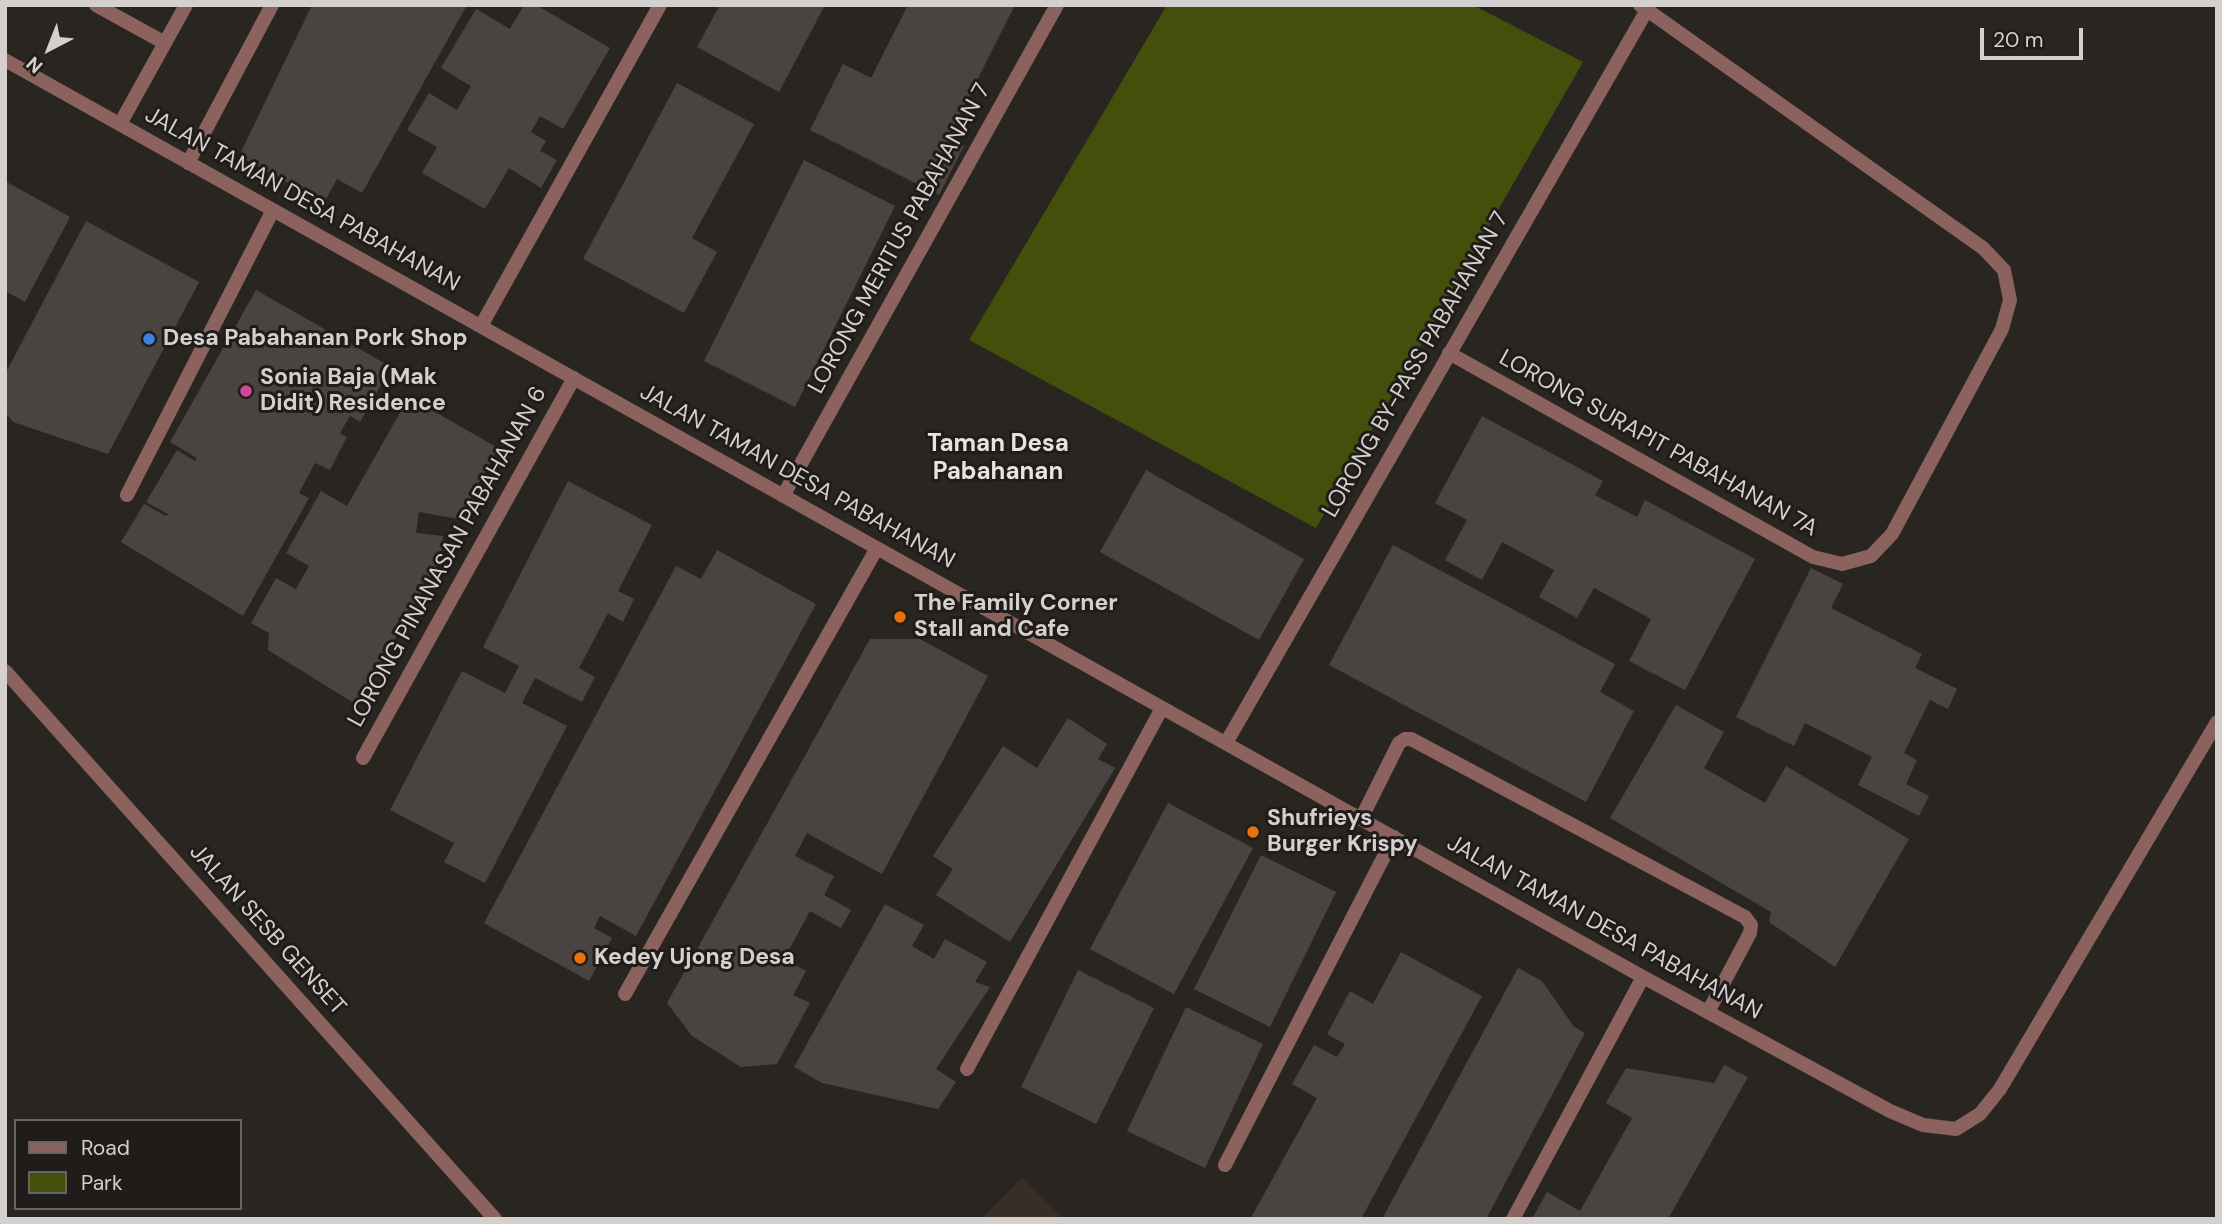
<!DOCTYPE html>
<html>
<head>
<meta charset="utf-8">
<style>
	body { margin:0 }
	#map { position:relative; width:2222px; height:1224px; overflow:hidden; background:#292622; font-family:"DM Sans",sans-serif }
	canvas { display:block }
	.frame { position:absolute; inset:0; border:7px solid #d3d0ce; pointer-events:none }
	.legend { position:absolute; left:14px; top:1119px; width:228px; height:91px; box-sizing:border-box; background:#201c19; border:2px solid #686461; margin:0; padding:9px 12px; list-style:none; font-size:21px; color:#d3d0ce }
	.legend li { display:flex; align-items:center; gap:14px; height:35px }
	.legend b { width:35px; border:2px solid #686461 }
	.north { position:absolute; left:14px; top:14px; width:70px; height:70px; -webkit-text-stroke:5px #201c19; paint-order:stroke; rotate:222deg; font-size:19px; font-weight:700; line-height:28px; text-align:center; color:#d3d0ce }
	.north::after { content:''; display:block; margin:auto; width:24px; height:32px; background:#d3d0ce; clip-path:polygon(50% 0,100% 100%,50% 72%,0 100%) }
	.scale { position:absolute; left:1980px; top:28px; width:103px; height:32px; box-sizing:border-box; border:4px solid #d3d0ce; border-top:0; padding-left:9px; font-size:21px; line-height:24px; white-space:nowrap; color:#d3d0ce; -webkit-text-stroke:5px #201c19; paint-order:stroke }
</style>
</head>
<body>
<div id="map">
<canvas width="2222" height="1224"></canvas>
<div class="frame"></div>
<ul class="legend">
<li><b style="height:9px;background:#8b625d"></b>Road</li>
<li><b style="height:19px;background:#444f0b"></b>Park</li>
</ul>
<div class="north">N</div>
<div class="scale">20 m</div>
</div>
<script>
const ctx = document.querySelector('canvas').getContext('2d');
ctx.lineJoin = 'round';
function fill(path, color) { ctx.fillStyle = color; ctx.fill(path, 'evenodd'); }
const toPath = rows => new Path2D(rows.map(r => 'M' + r).join(''));
function strokePath(path, color, width, dash) { ctx.strokeStyle = color; ctx.lineWidth = width; ctx.lineCap = dash ? 'butt' : 'round'; ctx.setLineDash(dash || []); ctx.stroke(path); }
function drawText(font, color, halo, rows, align = 'center') {
  ctx.font = font + ' "DM Sans",sans-serif'; ctx.lineWidth = 6; ctx.setLineDash([]); ctx.textBaseline = 'middle'; ctx.strokeStyle = halo; ctx.fillStyle = color; for (const [text, x, y, turn = 0] of rows) {
    ctx.save(); ctx.translate(x, y); ctx.rotate((+turn || 0) * Math.PI / 180); ctx.textAlign = isNaN(turn) ? turn : align; if (halo) ctx.strokeText(text, 0, 0); ctx.fillText(text, 0, 0); ctx.restore();
  }
}
fill(toPath([
	[1022,1178,1063,1219,981,1219]
]), '#372f27');
fill(toPath([
	[1167,5,1473,5,1583,62,1316,528,969,340]
]), '#444f0b');
fill(toPath([
	[312,5,467,5,362,193,337,179,324,203,239,156],
	[524,5,536,5,610,48,563,129,540,116,531,132,546,141,540,151,557,160,541,188,509,168,485,209,422,173,437,147,407,130,429,93,457,110,471,86,441,68,476,9,510,29],
	[720,5,825,5,779,92,697,47],
	[908,5,1015,5,948,138,964,146,939,195,810,130,843,64,871,78],
	[677,83,754,124,692,238,717,252,684,313,583,259],
	[804,160,895,206,795,407,704,361],
	[5,181,70,217,25,302,5,291],
	[86,221,199,282,108,454,13,422,5,412,5,374],
	[256,290,391,367,360,422,350,416,340,433,347,437,330,470,315,463,299,493,309,498,243,616,121,542,144,504,166,516,168,514,146,502,177,450,195,461,197,458,170,442],
	[409,397,498,448,459,519,419,512,416,533,443,536,440,561,357,705,268,650,269,633,251,623,276,578,296,589,309,566,286,553,321,491,347,506],
	[1482,416,1603,481,1595,495,1637,517,1645,500,1755,559,1685,690,1629,661,1651,619,1594,588,1577,618,1539,597,1554,570,1502,542,1482,580,1445,560,1467,520,1435,503],
	[1146,470,1304,559,1259,640,1100,552],
	[568,481,652,525,618,591,634,599,623,622,608,613,579,668,595,677,582,702,535,678,522,703,567,726,485,883,444,862,454,843,390,810,462,671,505,693,519,666,483,647],
	[1393,545,1615,664,1600,692,1634,711,1586,802,1329,665],
	[717,550,816,604,636,936,600,916,594,928,612,938,589,981,484,923,676,566,701,579],
	[1811,568,1843,584,1831,608,1922,654,1915,668,1957,689,1948,709,1930,700,1904,753,1917,760,1906,784,1929,796,1919,816,1858,785,1872,757,1805,723,1794,746,1736,717],
	[870,639,920,639,988,676,882,874,807,833,795,856,834,876,824,895,851,910,841,928,810,911,784,959,806,971,793,995,810,1003,777,1064,741,1067,692,1036,667,1003],
	[1676,705,1724,732,1704,768,1765,803,1786,766,1909,839,1835,967,1769,922,1771,912,1610,818],
	[1068,718,1107,744,1098,759,1115,768,1010,942,936,895,953,869,933,856,1003,746,1037,768],
	[1168,803,1253,848,1174,994,1090,949],
	[1261,855,1336,892,1270,1027,1194,989],
	[885,904,924,925,912,946,934,959,945,939,987,962,975,982,990,987,936,1069,956,1082,938,1109,822,1083,794,1067],
	[1401,952,1482,996,1361,1219,1258,1219,1252,1216,1317,1098,1292,1084,1314,1045,1337,1057,1345,1044,1327,1034,1350,991,1373,1004],
	[1518,968,1542,981,1574,1027,1585,1033,1486,1219,1382,1219],
	[1078,970,1154,1008,1096,1124,1021,1087],
	[1186,1007,1263,1044,1205,1168,1127,1131],
	[1724,1065,1748,1077,1668,1219,1532,1219,1547,1192,1580,1211,1632,1118,1606,1103,1626,1068,1714,1083]
]), '#494441');
strokePath(toPath([
	[96,5,165,43],
	[1361,819,1399,743,1405,739,1411,739,1745,917,1751,925,1750,933,1708,1012]
]), '#8b625d', 14);
strokePath(toPath([
	[5,60,1643,977,1890,1111,1923,1125,1956,1129,1980,1114,2000,1089,2217,722],
	[120,124,186,5],
	[188,163,272,5],
	[481,326,660,5],
	[1449,353,1813,557,1842,564,1871,556,1892,534,2002,329,2010,300,2004,270,1983,248,1640,5],
	[127,495,273,210],
	[783,496,1057,5],
	[5,671,495,1219],
	[1226,743,1647,10],
	[363,758,574,378],
	[625,994,877,548],
	[967,1069,1162,708],
	[1225,1165,1394,837],
	[1513,1219,1643,977]
]), '#8b625d', 14);
for (const [x, y, r, color] of [
	[149,339,7,"#3f7fe0"],
	[246,391,7,"#d1479c"],
	[900,617,7,"#e8710a"],
	[1253,832,7,"#e8710a"],
	[580,958,7,"#e8710a"]
]) { const dot = new Path2D(); dot.arc(x, y, r, 0, 2 * Math.PI); ctx.fillStyle = color; ctx.fill(dot); strokePath(dot, '#201c19', 2.5); }
drawText('23px', '#d3d0ce', '#201c19', [
	["JALAN TAMAN DESA PABAHANAN",302,200,29],
	["LORONG MERITUS PABAHANAN 7",900,239,-61],
	["LORONG BY-PASS PABAHANAN 7",1416,365,-60],
	["LORONG SURAPIT PABAHANAN 7A",1658,444,29],
	["JALAN TAMAN DESA PABAHANAN",797,477,29],
	["LORONG PINANASAN PABAHANAN 6",448,557,-61],
	["JALAN TAMAN DESA PABAHANAN",1604,928,29],
	["JALAN SESB GENSET",267,930,48]
]);
drawText('bold 23px', '#d3d0ce', '#201c19', [
	["Desa Pabahanan Pork Shop",163,339],
	["Sonia Baja (Mak",260,378],
	["Didit) Residence",260,404],
	["The Family Corner",914,604],
	["Stall and Cafe",914,630],
	["Shufrieys",1267,819],
	["Burger Krispy",1267,845],
	["Kedey Ujong Desa",594,958]
], 'left');
drawText('bold 24px', '#e8e3de', '#201c19', [
	["Taman Desa",998,445],
	["Pabahanan",998,473]
]);
</script>
</body>
</html>
